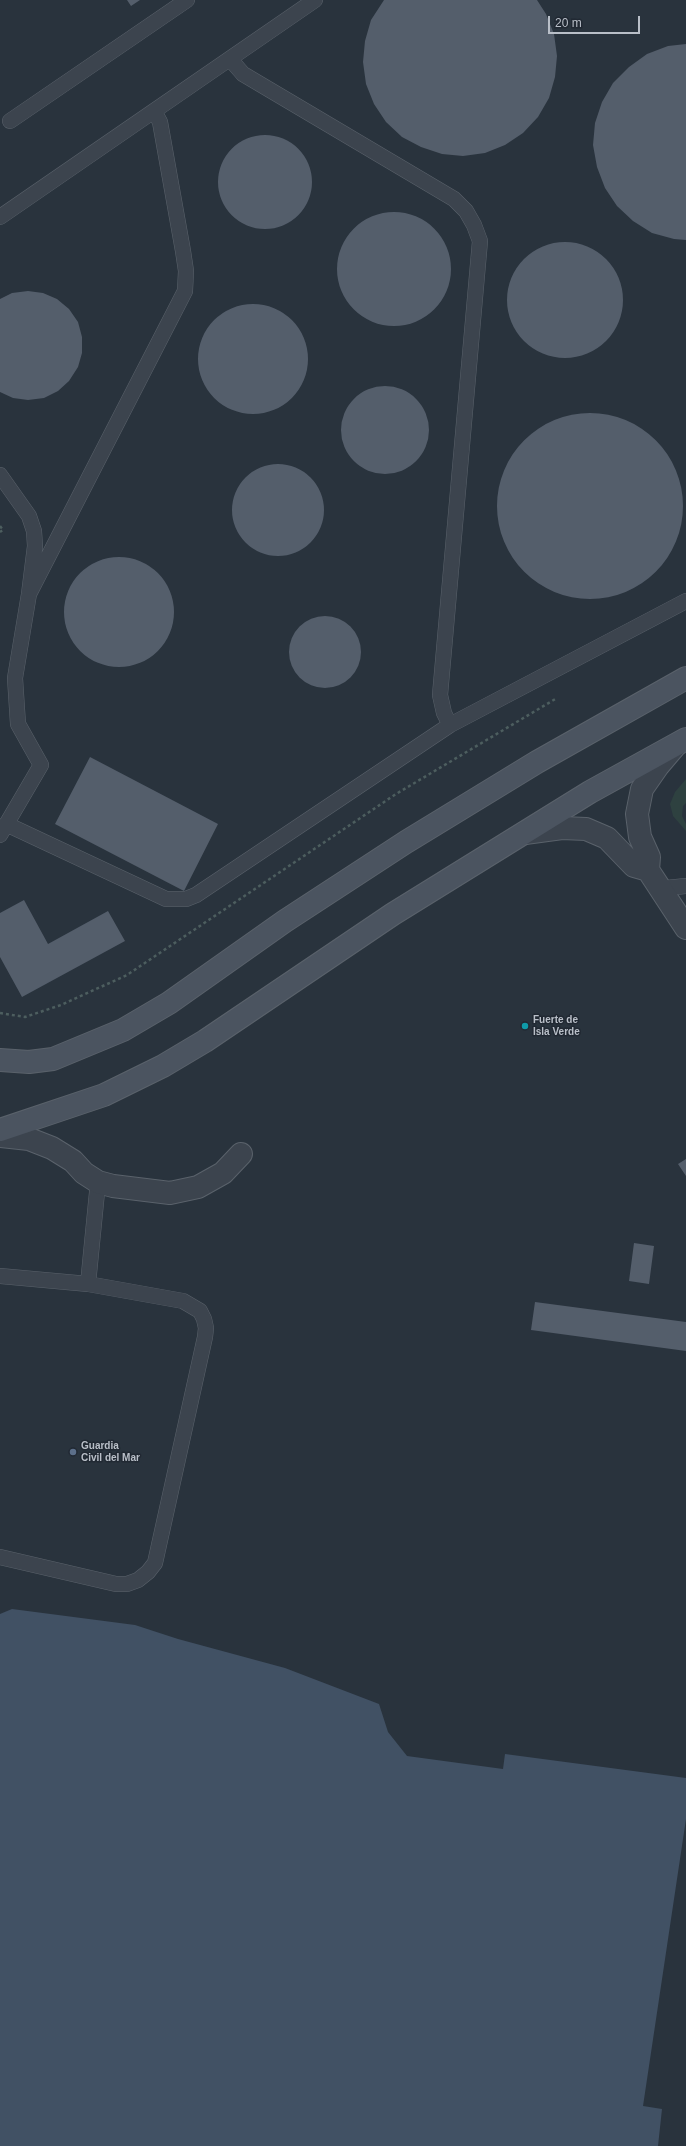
<!DOCTYPE html>
<html>
<head>
<meta charset="utf-8">
<style>
	body { margin:0 }
	#map { position:relative; width:686px; height:2146px; overflow:hidden; background:#29333d; font-family:Arial,sans-serif }
	canvas { display:block }
	.scale { position:absolute; left:548px; top:16px; width:92px; height:18px; box-sizing:border-box; border:2px solid #b9bfc8; border-top:0; padding-left:5px; font-size:12px; line-height:14px; white-space:nowrap; color:#b9bfc8; -webkit-text-stroke:3px #212933; paint-order:stroke }
</style>
</head>
<body>
<div id="map">
<canvas width="686" height="2146"></canvas>
<div class="scale">20 m</div>
</div>
<script>
const ctx = document.querySelector('canvas').getContext('2d');
ctx.lineJoin = 'round';
function fill(path, color) { ctx.fillStyle = color; ctx.fill(path, 'evenodd'); }
const toPath = rows => new Path2D(rows.map(r => 'M' + r).join(''));
function strokePath(path, color, width, dash) { ctx.strokeStyle = color; ctx.lineWidth = width; ctx.lineCap = dash ? 'butt' : 'round'; ctx.setLineDash(dash || []); ctx.stroke(path); }
function drawText(font, color, halo, rows, align = 'center') {
  ctx.font = font + ' Arial,sans-serif'; ctx.lineWidth = 3; ctx.setLineDash([]); ctx.textBaseline = 'middle'; ctx.strokeStyle = halo; ctx.fillStyle = color; for (const [text, x, y, turn = 0] of rows) {
    ctx.save(); ctx.translate(x, y); ctx.rotate((+turn || 0) * Math.PI / 180); ctx.textAlign = isNaN(turn) ? turn : align; if (halo) ctx.strokeText(text, 0, 0); ctx.fillText(text, 0, 0); ctx.restore();
  }
}
fill(toPath([
	[686,779,686,803,683,806,682,816,686,824,686,831,673,816,670,804,675,792]
]), '#2e4140');
fill(toPath([
	[12,1609,135,1625,178,1639,285,1668,379,1704,388,1732,407,1756,503,1769,505,1754,686,1778,686,1819,643,2106,662,2109,658,2146,0,2146,0,1614]
]), '#415164');
fill(toPath([
	[127,0,140,0,131,6],
	[384,0,537,0,546,14,554,34,557,56,555,77,549,98,538,117,523,133,505,145,485,153,463,156,442,154,421,147,402,137,386,122,374,104,366,84,363,62,365,41,371,20],
	[686,44,686,240,674,239,652,233,633,221,617,206,605,188,597,167,593,145,595,123,602,102,613,83,629,67,647,54,668,46],
	'218 182a47 47 0 1 1 94 0a47 47 0 1 1-94 0Z',
	'337 269a57 57 0 1 1 114 0a57 57 0 1 1-114 0Z',
	'507 300a58 58 0 1 1 116 0a58 58 0 1 1-116 0Z',
	[28,291,43,293,57,299,69,309,78,322,82,337,82,353,78,367,69,381,58,391,44,398,28,400,13,398,0,392,0,299,12,293],
	'198 359a55 55 0 1 1 110 0a55 55 0 1 1-110 0Z',
	'341 430a44 44 0 1 1 88 0a44 44 0 1 1-88 0Z',
	'497 506a93 93 0 1 1 186 0a93 93 0 1 1-186 0Z',
	'232 510a46 46 0 1 1 92 0a46 46 0 1 1-92 0Z',
	'64 612a55 55 0 1 1 110 0a55 55 0 1 1-110 0Z',
	'289 652a36 36 0 1 1 72 0a36 36 0 1 1-72 0Z',
	[90,757,218,824,184,891,55,824],
	[24,900,48,944,108,911,125,941,22,997,0,957,0,913],
	[686,1159,686,1176,678,1164],
	[634,1243,654,1246,649,1284,629,1281],
	[535,1302,686,1322,686,1351,531,1330]
]), '#545e6b');
const service = toPath([
	[230,59,243,74,454,199,466,211,474,225,480,241,440,695,444,713,450,725],
	[10,121,187,0],
	[0,217,315,0],
	[0,475,29,516,34,531,35,546,29,594,15,678,18,724,41,765,0,835],
	[29,594,185,291,186,271,183,251,160,122,154,111],
	[6,824,166,899,186,899,196,895,450,725,686,601],
	[658,885,666,888,686,886],
	[0,1276,88,1284,98,1182],
	[0,1557,116,1584,127,1584,138,1580,148,1572,155,1563,205,1337,206,1328,204,1319,200,1311,183,1301,88,1284]
]);
const minor = toPath([
	[675,746,658,766,642,789,637,814,640,837,649,857,648,870,686,928],
	[525,833,562,828,586,829,607,838,634,866,648,870],
	[0,1136,29,1139,52,1148,73,1161,84,1173,98,1182,113,1186,170,1193,198,1187,223,1173,241,1154]
]);
const secondary = toPath([
	[0,1060,29,1062,53,1059,123,1030,169,1003,285,921,406,842,537,762,686,678],
	[0,1130,104,1095,163,1066,205,1041,393,914,590,792,686,739]
]);
strokePath(service, '#5a626b', 16);
strokePath(minor, '#5a626b', 24);
strokePath(secondary, '#5a626b', 24);
strokePath(toPath([
	[0,526,3,530,0,532],
	[0,1013,25,1017,61,1005,127,975,396,794,557,698]
]), '#4d5e5f', 2.5, [3, 3]);
strokePath(service, '#3c444e', 15);
strokePath(minor, '#3c444e', 22);
strokePath(secondary, '#4b5460', 22);
for (const [x, y, r, color] of [
	[525,1026,4,"#0f9aa8"],
	[73,1452,4,"#5c6f8a"]
]) { const dot = new Path2D(); dot.arc(x, y, r, 0, 2 * Math.PI); ctx.fillStyle = color; ctx.fill(dot); strokePath(dot, '#212933', 1.5); }
drawText('bold 10px', '#b9bfc8', '#212933', [
	["Fuerte de",533,1020],
	["Isla Verde",533,1032],
	["Guardia",81,1446],
	["Civil del Mar",81,1458]
], 'left');
</script>
</body>
</html>
